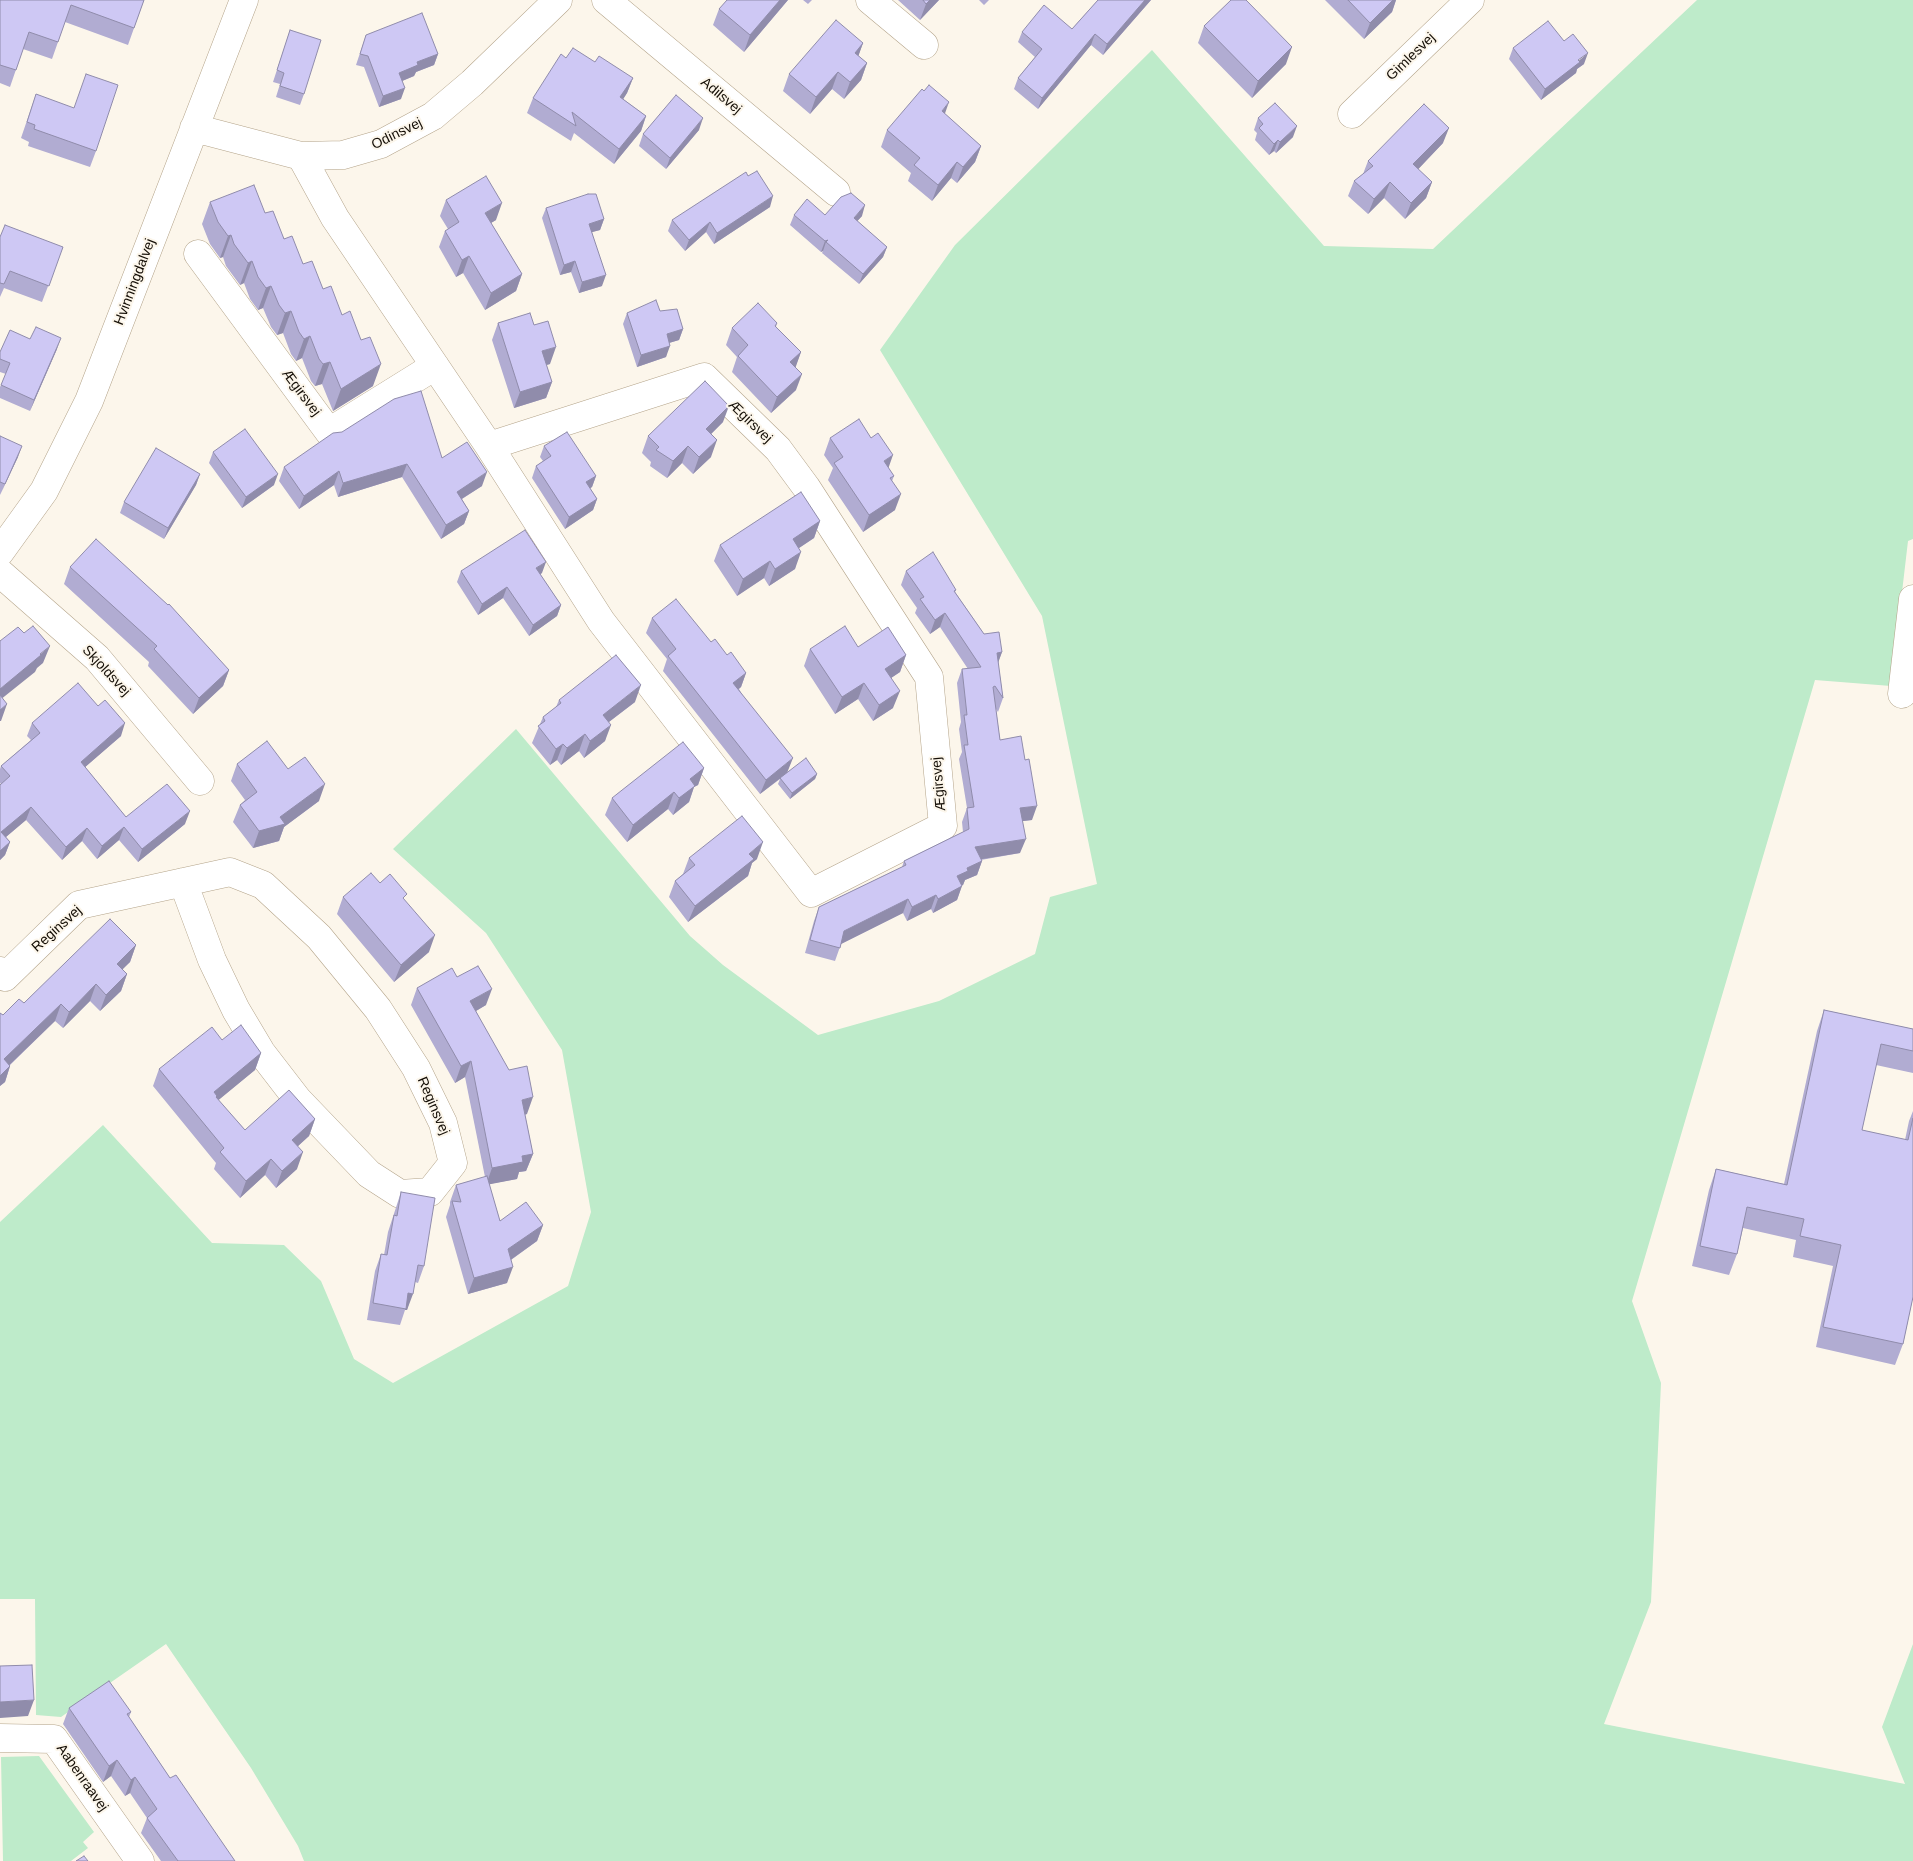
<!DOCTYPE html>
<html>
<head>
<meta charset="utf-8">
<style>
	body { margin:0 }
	canvas { display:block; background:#fcf6eb }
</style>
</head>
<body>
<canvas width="1913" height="1861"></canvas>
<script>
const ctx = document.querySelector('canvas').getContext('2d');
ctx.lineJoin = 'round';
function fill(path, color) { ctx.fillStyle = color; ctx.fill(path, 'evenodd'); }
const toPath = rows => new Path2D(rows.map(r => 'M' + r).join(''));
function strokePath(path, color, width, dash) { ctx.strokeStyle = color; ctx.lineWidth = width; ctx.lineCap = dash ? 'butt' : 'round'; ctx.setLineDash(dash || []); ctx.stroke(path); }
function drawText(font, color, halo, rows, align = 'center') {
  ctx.font = font + ' Helvetica,sans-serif'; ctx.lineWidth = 4; ctx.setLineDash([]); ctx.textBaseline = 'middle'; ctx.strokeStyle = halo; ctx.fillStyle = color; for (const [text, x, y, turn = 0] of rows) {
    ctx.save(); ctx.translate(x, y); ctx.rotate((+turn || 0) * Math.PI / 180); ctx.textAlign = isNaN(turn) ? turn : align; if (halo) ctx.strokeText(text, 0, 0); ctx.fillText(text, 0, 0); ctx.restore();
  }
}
fill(toPath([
	[1697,0,1913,0,1913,539,1908,541,1891,686,1815,680,1632,1301,1661,1383,1651,1602,1604,1724,1905,1784,1882,1727,1913,1644,1913,1861,304,1861,298,1846,251,1768,166,1644,61,1717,36,1715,35,1599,0,1599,0,1222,103,1125,212,1243,284,1245,321,1281,354,1359,393,1383,568,1286,591,1212,562,1050,486,933,393,849,516,729,690,936,723,965,818,1035,939,1001,1035,954,1050,897,1097,884,1042,616,880,350,955,245,1152,50,1324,246,1433,249],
	[39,1756,94,1832,83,1842,88,1848,71,1861,3,1861,1,1757]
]), '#beebca');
const minor = toPath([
	[606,0,836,192],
	[870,0,924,45],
	[1352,114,1470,0],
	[194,128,301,156,343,155,381,144,433,116,472,83,558,0],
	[301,156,335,218,489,446,601,621,811,893,943,826,929,677,806,487,778,449,704,377,489,446],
	[198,254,329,432,435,366],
	[0,552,44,491,89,401,244,0],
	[0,573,97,658,200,781],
	[1902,694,1913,599],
	[0,971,5,977,79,905,230,872,263,885,319,937,378,1009,416,1068,443,1123,453,1163,430,1192,400,1194,369,1174,298,1100,261,1052,236,1010,212,960,183,882],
	[0,1738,54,1739,140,1861]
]);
strokePath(minor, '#b4a48a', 29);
strokePath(minor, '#fff', 28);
fill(toPath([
	[0,0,144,0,128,45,65,22,52,59,23,49,10,87,0,83],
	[788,0,744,52,713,25,719,9],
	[803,0,812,0,808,4],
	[898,0,939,0,920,20],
	[979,0,989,0,984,5],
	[1098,0,1151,0,1103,55,1091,45,1038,109,1014,89,1018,78,1035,57,1018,42,1022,32,1072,29],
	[1325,0,1396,0,1392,12,1364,39],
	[1204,26,1286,64,1252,98,1198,43],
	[290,30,304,94,300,105,276,97,280,84,273,82],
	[366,35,438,54,434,65,416,72,414,76,402,81,401,99,379,107,364,67,356,65],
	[863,43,858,56,867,63,861,80,844,99,832,89,810,114,783,91,789,74],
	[1513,48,1584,64,1577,69,1576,73,1541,100,1509,59],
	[566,58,595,62,633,78,627,93,623,99,646,116,641,131,614,164,574,133,571,141,527,113,533,98],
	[36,94,96,151,90,167,28,146,29,142,21,138],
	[945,114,981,146,975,162,957,183,951,178,932,201,908,181,911,173,881,147,887,130],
	[1258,118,1293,137,1276,153,1274,151,1269,155,1255,140,1257,133,1254,130],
	[699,130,666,169,639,146,643,134],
	[1443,143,1418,169,1432,182,1426,198,1405,219,1384,198,1368,214,1348,196,1354,181,1363,174,1368,161],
	[446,200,496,220,491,223,522,274,516,291,485,310,463,273,456,277,439,247,445,231,448,229,440,216],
	[210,202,265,213,342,315,373,386,333,411,322,384,315,386,311,381,302,358,296,361,291,354,283,333,277,335,271,327,263,308,258,310,250,299,244,283,240,285,226,266,223,257,220,258,210,244,202,224],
	[770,207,714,244,706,232,685,251,668,231,672,220],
	[546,208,604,219,600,230,592,232,602,286,579,293,571,272,560,275,542,218],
	[794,215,862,216,857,221,887,247,883,257,859,284,822,253,823,251,821,252,790,225],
	[0,237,63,247,42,302,4,288,0,297],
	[660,311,683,329,679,340,669,343,666,357,637,367,623,324,627,313],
	[498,323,534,325,550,364,546,365,552,382,546,398,514,408,492,340],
	[777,323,776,327,801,352,795,367,796,390,771,413,732,372,737,357,726,345,732,328],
	[57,349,30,411,0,398,0,387,6,374,0,372,0,352],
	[723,422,711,434,711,457,693,474,682,463,667,478,650,466,651,462,642,453,648,436],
	[0,436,18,457,0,495],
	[830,438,888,468,894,476,892,481,895,510,863,532,828,480,833,468,824,455],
	[544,446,596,476,592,487,590,488,597,499,593,510,565,529,532,478,536,466,543,461,540,457],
	[213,452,274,485,242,508,209,463],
	[442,458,482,486,462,499,469,511,464,524,441,539,402,477,338,497,334,485,299,509,279,481,284,467],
	[200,474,196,485,164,539,120,513,124,502],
	[820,521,814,538,799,548,795,569,769,586,764,578,737,596,714,561,720,545],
	[70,567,229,670,223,686,193,714,148,666,149,662,64,584],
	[461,571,542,573,540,574,561,605,557,616,529,636,503,598,478,615,457,582],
	[906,571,956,590,955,592,984,634,1002,652,998,662,1003,698,998,712,996,709,1000,740,1032,820,1022,821,1020,853,981,860,982,861,977,875,965,880,963,885,962,885,957,900,933,913,931,909,907,921,903,913,841,944,835,961,805,953,814,921,819,907,902,867,904,861,963,832,962,822,967,808,959,759,962,752,959,729,961,722,957,683,962,669,968,669,940,627,930,634,915,613,917,608,901,585],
	[652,618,711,642,727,655,746,673,741,687,739,689,788,773,817,774,815,779,790,799,778,784,780,779,760,794,663,671,667,659,646,633],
	[858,647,906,655,900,672,891,678,893,708,873,721,858,699,835,714,804,666,810,649],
	[559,700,635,702,609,722,605,741,584,758,579,751,561,765,557,760,550,765,532,743,543,717,556,707],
	[32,723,121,736,85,767,126,817,185,824,138,862,119,840,97,859,82,841,62,860,26,820,6,837,10,842,5,855,0,860,0,785,1,784,0,783,0,769,1,766,31,740,27,736],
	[237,764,288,769,319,801,284,827,279,841,253,848,233,822,240,805,245,800,231,781],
	[704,768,698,785,694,787,689,802,673,815,668,809,627,842,605,815,612,798],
	[689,858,757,859,752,863,748,876,688,922,669,897,675,881,683,874],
	[380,883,405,901,429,952,394,982,337,914,343,897],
	[136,945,130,962,122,969,127,974,121,991,100,1011,90,1001,63,1028,55,1021,10,1065,10,1066,5,1082,0,1086,0,1013,3,1015,24,1003],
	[457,977,486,1005,476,1011,527,1114,525,1115,533,1154,526,1171,519,1172,517,1179,489,1184,500,1221,543,1225,537,1241,511,1260,507,1283,468,1294,446,1217,450,1205,450,1202,456,1185,485,1177,465,1077,455,1083,411,1005,417,988],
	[1824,1010,1913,1029,1913,1073,1876,1065,1862,1130,1905,1140,1909,1121,1913,1111,1913,1297,1903,1344,1895,1365,1816,1347,1833,1266,1793,1257,1796,1240,1743,1228,1737,1254,1729,1275,1692,1266,1709,1190,1716,1169,1784,1184,1817,1031],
	[222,1040,261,1053,255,1070,218,1100,245,1130,315,1119,309,1136,298,1146,297,1169,276,1188,265,1175,240,1198,214,1169,216,1163,153,1086,159,1069],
	[401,1192,424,1266,418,1283,415,1282,407,1310,405,1310,400,1325,367,1320,375,1271,381,1254,384,1255,388,1232],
	[69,1708,131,1712,129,1717,170,1778,235,1861,161,1861,141,1833,147,1818,130,1793,125,1796,111,1776,103,1782,63,1724]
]), '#b1acd2');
fill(toPath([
	[780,0,788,0,744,52,750,35],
	[930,0,939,0,920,20,926,4],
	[1145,0,1151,0,1103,55,1107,44],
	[1393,0,1396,0,1392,12,1364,39,1370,23],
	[1095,34,1091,45,1038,109,1042,98],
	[863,43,857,60,855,53],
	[1292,47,1286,64,1252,98,1258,81],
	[1588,53,1584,64,1577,69,1576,73,1541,100,1545,89],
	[438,54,434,65,416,72,414,76,395,84,399,73,417,62],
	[867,63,861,80,844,99,850,82],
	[838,72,832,89,810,114,816,97],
	[633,78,627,93,615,112,620,97],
	[405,88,401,99,379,107,383,96],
	[949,102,943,119,942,111],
	[646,116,641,131,614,164,619,149],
	[703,118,699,130,666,169,670,158],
	[1297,126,1293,137,1276,153,1280,142],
	[1449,128,1443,143,1408,180,1413,164],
	[1278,140,1274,151,1269,155,1274,144],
	[981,146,975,162,957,183,963,167],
	[957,162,951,178,932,201,938,185],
	[1390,182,1384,198,1368,214,1374,199],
	[1432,182,1426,198,1405,219,1411,203],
	[773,196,770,207,714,244,717,233],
	[502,203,496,220,479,230,485,213],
	[865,205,862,216,851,228,854,218],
	[604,219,600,230,585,234,589,224],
	[710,222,706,232,685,251,689,240],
	[231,235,223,257,220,258,228,236],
	[828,240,826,242,823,251,821,252,825,241],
	[887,247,883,257,859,284,863,274],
	[469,256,463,273,456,277,462,260],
	[252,261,244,283,240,285,248,263],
	[575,261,571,272,560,275,564,265],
	[522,274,516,291,485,310,491,293],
	[606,275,602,286,579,293,582,282],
	[271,286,263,308,258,310,266,288],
	[291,311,283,333,277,335,285,313],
	[683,329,679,340,662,345,667,334],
	[310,336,302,358,296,361,304,339],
	[61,338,57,349,30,411,34,400],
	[670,346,666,357,637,367,641,355],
	[556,347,550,364,536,368,542,351],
	[801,352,795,369,790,362],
	[330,362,322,384,315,386,323,364],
	[381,364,373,386,333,411,341,389],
	[802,374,796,390,771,413,777,397],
	[552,382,546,398,514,408,520,392],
	[729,406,723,422,700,445,706,429],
	[717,440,711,457,693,474,699,457],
	[22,446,18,457,0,495,5,484],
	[688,446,682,463,667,478,673,461],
	[893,455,887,472,884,461],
	[407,464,402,477,338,497,343,483],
	[339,471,334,485,299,509,304,496],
	[487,472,482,486,452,505,457,492],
	[200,474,196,485,164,539,168,528],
	[278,474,274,485,242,508,246,497],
	[596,476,592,487,582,494,586,482],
	[901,494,895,510,863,532,869,515],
	[597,499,593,510,565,529,569,517],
	[469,511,464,524,441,539,446,525],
	[820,521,814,538,787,556,793,539],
	[801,552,795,569,769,586,775,569],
	[770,561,764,578,737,596,743,579],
	[546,562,542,573,532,580,536,568],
	[507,587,503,598,478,615,482,604],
	[561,605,557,616,529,636,533,625],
	[945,613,940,627,930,634,935,620],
	[50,646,43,663,37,668,35,672,0,700,0,689],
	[1002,652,997,666,997,653],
	[906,655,900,672,879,686,885,669],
	[229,670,223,686,193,714,199,698],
	[746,673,741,687,728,697,733,683],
	[864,683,858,699,835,714,842,697],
	[641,685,635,702,597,731,603,715],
	[900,691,893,708,873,721,879,705],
	[7,704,1,721,0,721,0,710],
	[125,723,121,736,76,775,81,762],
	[611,725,605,741,584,758,590,741],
	[585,734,579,751,561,765,567,748],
	[563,744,557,760,550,765,556,749],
	[793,758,787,773,760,794,766,780],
	[704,768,698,785,694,787,689,802,673,815,679,798,690,779],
	[817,774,815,779,790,799,792,793],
	[325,784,319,801,284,827,279,841,253,848,259,831,280,817],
	[674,792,668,809,627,842,633,825],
	[1037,806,1032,820,1015,822,1020,808],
	[31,807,26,820,0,842,1,832],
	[190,811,185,824,138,862,142,849],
	[124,827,119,840,97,859,102,846],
	[87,828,82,841,62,860,66,847],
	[1026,839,1020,853,970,861,975,847],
	[10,842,5,855,0,860,0,851],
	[763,842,757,859,752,863,748,876,688,922,695,906,749,854],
	[982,861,977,875,965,880,963,885,952,890,957,876,967,868],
	[962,886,957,900,933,913,938,899],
	[936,895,931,909,907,921,912,907],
	[908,899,903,913,839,945,844,931],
	[435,935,429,952,394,982,401,965],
	[136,945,130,962,111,981,117,964],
	[127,974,121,991,100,1011,106,995],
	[96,984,90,1001,63,1028,69,1012],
	[492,989,486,1005,464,1018,470,1001],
	[61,1004,55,1021,0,1074,4,1059],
	[261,1053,255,1070,215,1103,214,1092],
	[471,1061,465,1077,455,1083,461,1066],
	[10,1066,5,1082,0,1086,0,1076],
	[533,1097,527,1114,515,1116,522,1100],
	[315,1119,309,1136,286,1157,292,1140],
	[303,1152,297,1169,276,1188,282,1171],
	[533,1154,526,1171,519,1172,517,1179,486,1185,492,1168,522,1156],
	[271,1159,265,1175,240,1198,246,1181],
	[543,1225,537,1241,502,1266,508,1249],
	[513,1267,507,1283,468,1294,474,1278],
	[408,1293,413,1294,407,1310,405,1310],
	[34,1700,28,1716,0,1718,0,1702],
	[117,1760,111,1776,103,1782,109,1766],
	[135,1777,130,1793,125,1796,131,1780]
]), '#908cab');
const building = toPath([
	[0,0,144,0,134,28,71,5,58,42,29,32,16,70,0,65,0,0],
	[727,0,780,0,750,35,719,9,727,0],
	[923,0,930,0,926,4,923,0],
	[1098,0,1145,0,1107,44,1095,34,1042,98,1018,78,1042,49,1022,32,1044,5,1072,29,1098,0],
	[1231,0,1246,0,1292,47,1258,81,1204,26,1231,0],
	[1348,0,1393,0,1370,23,1348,0],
	[422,13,438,54,417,62,418,65,399,73,405,88,383,96,368,56,360,54,366,35,422,13],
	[836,20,863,43,855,53,867,63,850,82,838,72,816,97,789,74,836,20],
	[1548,21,1564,41,1573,34,1588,53,1578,60,1580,62,1545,89,1513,48,1548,21],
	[290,30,321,40,304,94,280,86,284,73,277,70,290,30],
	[573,48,595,62,599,56,633,78,620,97,646,116,619,149,572,112,576,126,533,98,561,54,566,58,573,48],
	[86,74,118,85,96,151,34,129,35,125,27,122,36,94,74,108,86,74],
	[929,85,949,102,942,111,981,146,963,167,957,162,938,185,914,165,920,158,887,130,922,89,924,91,929,85],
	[676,95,703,118,670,158,643,134,676,95],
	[1275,103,1297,126,1280,142,1278,140,1274,144,1259,128,1263,124,1258,118,1275,103],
	[1424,104,1449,128,1413,164,1432,182,1411,203,1390,182,1374,199,1354,181,1373,166,1368,161,1424,104],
	[757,171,773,196,717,233,710,222,689,240,672,220,746,172,748,176,757,171],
	[486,176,502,203,485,213,522,274,491,293,469,256,462,260,445,231,459,222,446,200,486,176],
	[254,185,265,213,273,211,284,239,292,236,303,264,312,261,323,289,331,286,342,315,350,311,361,340,370,337,381,364,341,389,330,362,323,364,319,359,310,336,304,339,299,332,291,311,285,313,279,305,271,286,266,288,258,277,252,261,248,263,234,244,231,235,228,236,218,222,210,202,254,185],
	[851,193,865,205,854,218,887,247,863,274,826,242,828,240,825,241,794,215,807,199,825,215,841,197,851,193],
	[588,194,596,194,604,219,589,224,606,275,582,282,575,261,564,265,546,208,588,194],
	[5,225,63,247,49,286,10,271,4,284,0,283,0,237,5,225],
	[656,300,660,311,677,309,683,329,667,334,670,346,641,355,627,313,656,300],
	[758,303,777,323,775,326,801,352,790,362,802,374,777,397,738,356,748,345,732,328,758,303],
	[530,313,534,325,548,321,556,347,542,351,552,382,520,392,498,323,530,313],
	[36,327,61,338,34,400,1,385,10,363,0,359,0,352,10,330,30,339,36,327],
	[705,381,729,406,706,429,717,440,699,457,688,446,673,461,656,450,659,447,648,436,705,381],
	[421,391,442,458,467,442,487,472,457,492,469,511,446,525,407,464,343,483,339,471,304,496,284,467,333,433,342,432,394,399,421,391],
	[859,419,871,438,878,433,893,455,884,461,894,476,890,478,901,494,869,515,834,463,843,457,830,438,859,419],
	[245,429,278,474,246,497,213,452,245,429],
	[567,432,596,476,586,482,597,499,569,517,536,466,551,456,544,446,567,432],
	[0,436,22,446,5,484,0,482,0,436],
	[156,448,200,474,168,528,124,502,156,448],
	[801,492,820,521,793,539,801,552,775,569,770,561,743,579,720,545,801,492],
	[525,530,546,562,536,568,561,605,533,625,507,587,482,604,461,571,525,530],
	[96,539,168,605,169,604,229,670,199,698,154,649,157,646,70,567,96,539],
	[933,552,956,590,954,591,984,634,999,632,1002,652,997,653,1003,698,995,686,993,687,1000,740,1021,736,1025,760,1029,759,1037,806,1020,808,1026,839,975,847,982,861,967,868,968,871,957,876,962,886,938,899,936,895,912,907,908,899,844,931,840,948,810,940,819,907,906,865,904,861,969,829,967,808,974,807,964,745,968,745,964,715,967,715,962,669,981,667,945,613,935,620,920,599,924,597,906,571,933,552],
	[676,599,711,642,715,639,727,655,731,652,746,673,733,683,793,758,766,780,668,656,676,649,652,618,676,599],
	[33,626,50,646,40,654,41,655,0,689,0,641,18,627,24,633,33,626],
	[845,626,858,647,888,627,906,655,885,669,900,691,879,705,864,683,842,697,810,649,845,626],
	[616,655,641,685,603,715,611,725,590,741,585,734,567,748,563,744,556,749,538,726,545,721,543,717,561,703,559,700,616,655],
	[78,683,98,706,105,700,125,723,81,762,126,817,167,784,190,811,142,849,124,827,102,846,87,828,66,847,31,807,1,832,10,842,0,851,0,785,10,776,1,766,40,733,32,723,78,683],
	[0,695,7,704,0,710,0,695],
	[267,741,288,769,305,757,325,784,280,817,285,824,259,831,240,805,257,792,237,764,267,741],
	[683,742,704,768,690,779,695,786,679,798,674,792,633,825,612,798,683,742],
	[806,758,817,774,792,793,780,778,806,758],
	[742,816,763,842,749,854,754,859,695,906,675,881,695,865,689,858,742,816],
	[371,873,380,883,390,874,407,894,403,898,435,935,401,965,343,897,371,873],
	[110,919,136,945,117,964,127,974,106,995,96,984,69,1012,61,1004,4,1059,10,1066,0,1076,0,1013,3,1015,19,999,24,1003,110,919],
	[478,966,492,989,470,1001,509,1070,527,1066,533,1097,522,1100,533,1154,522,1156,523,1162,492,1168,471,1061,461,1066,417,988,452,968,457,977,478,966],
	[1824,1010,1913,1029,1913,1051,1881,1044,1862,1130,1908,1140,1913,1118,1913,1297,1903,1344,1823,1327,1841,1245,1800,1236,1804,1219,1747,1207,1737,1254,1700,1246,1716,1169,1787,1185,1824,1010],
	[241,1025,261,1053,214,1092,217,1096,216,1097,245,1130,289,1090,315,1119,292,1140,303,1152,282,1171,271,1159,246,1181,220,1152,224,1148,159,1069,212,1027,222,1040,241,1025],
	[487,1176,500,1221,526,1202,543,1225,508,1249,513,1267,474,1278,452,1201,461,1202,456,1185,487,1176],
	[401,1192,435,1198,424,1266,418,1265,413,1294,408,1293,406,1309,373,1303,381,1254,387,1255,394,1215,397,1216,401,1192],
	[32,1665,34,1700,0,1702,0,1666,32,1665],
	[109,1681,131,1712,127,1714,170,1778,176,1775,235,1861,178,1861,147,1818,157,1809,135,1777,131,1780,117,1760,109,1766,69,1708,109,1681],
	[84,1856,88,1861,76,1861,84,1856]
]);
fill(building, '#cec8f4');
strokePath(building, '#908cab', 1);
drawText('14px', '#140e06', '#fcf6eb', [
	["Gimlesvej",1411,57,-44],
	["Adilsvej",721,96,40],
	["Odinsvej",397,134,-26],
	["Hvinningdalvej",135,282,-69],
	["Ægirsvej",301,393,53],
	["Ægirsvej",750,422,44],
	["Skjoldsvej",106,671,47],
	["Ægirsvej",939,784,-95],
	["Reginsvej",57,929,-42],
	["Reginsvej",433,1106,67],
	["Aabenraavej",82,1778,55]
]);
</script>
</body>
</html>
